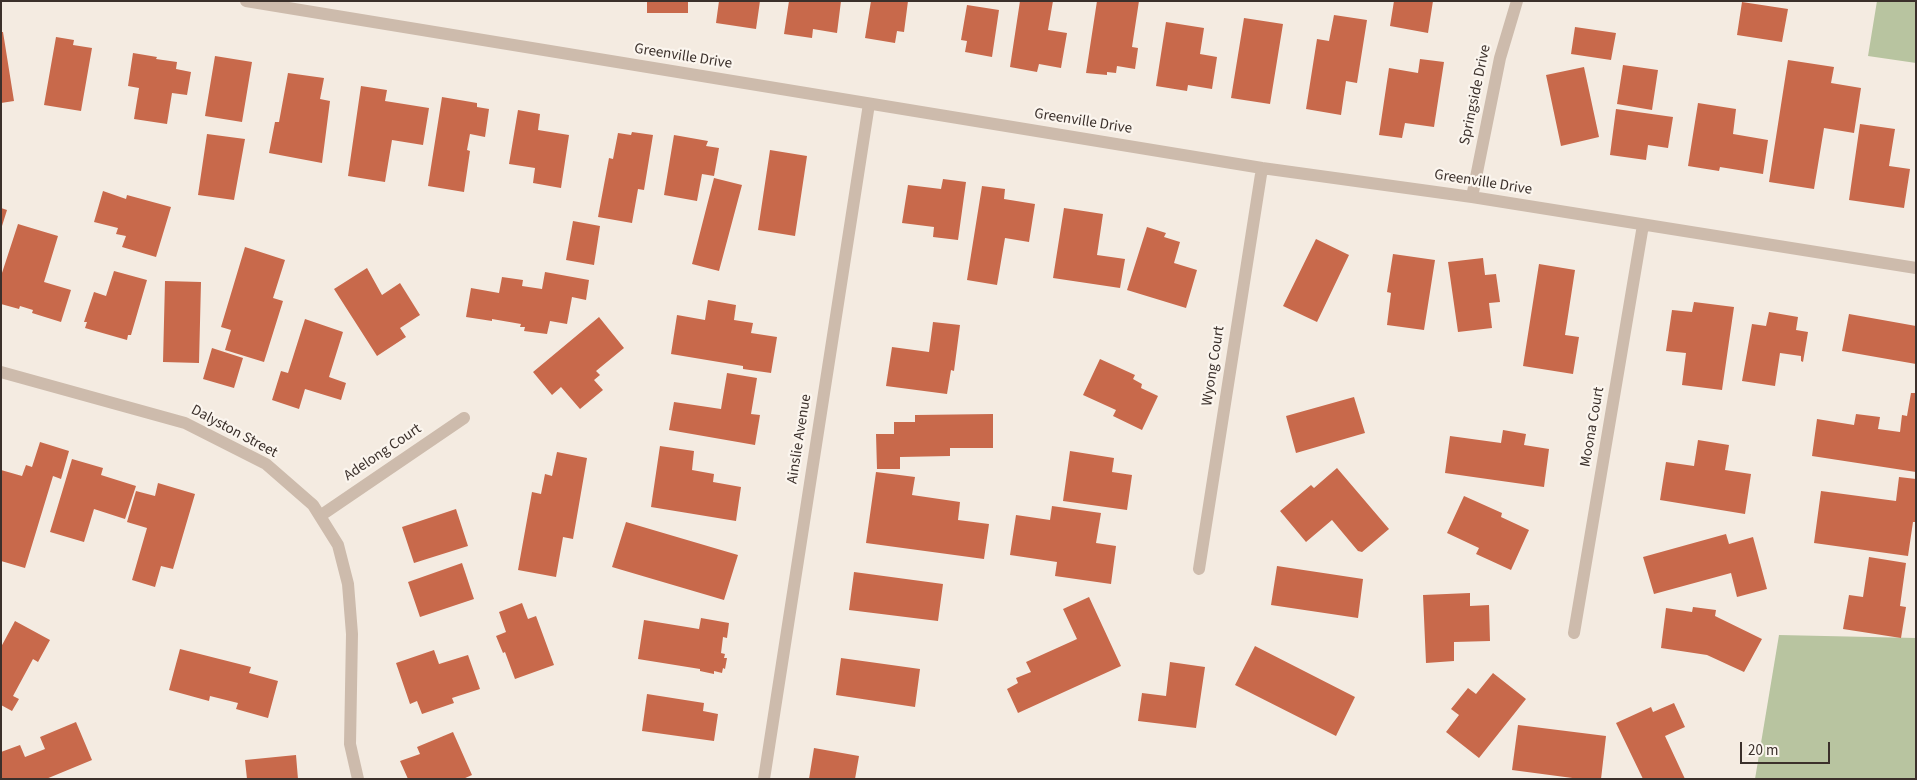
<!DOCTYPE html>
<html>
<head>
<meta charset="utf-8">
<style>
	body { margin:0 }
	#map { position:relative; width:1917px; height:780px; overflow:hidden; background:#f4ebe1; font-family:"Source Sans 3",sans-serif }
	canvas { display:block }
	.frame { position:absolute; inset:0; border:2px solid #3b302b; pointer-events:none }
	.scale { position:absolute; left:1740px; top:742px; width:90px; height:22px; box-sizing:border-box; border:2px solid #3b302b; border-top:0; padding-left:6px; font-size:15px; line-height:18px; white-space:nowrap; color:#3b302b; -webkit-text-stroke:4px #fbf5ee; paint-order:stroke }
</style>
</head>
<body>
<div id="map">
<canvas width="1917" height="780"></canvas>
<div class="frame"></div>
<div class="scale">20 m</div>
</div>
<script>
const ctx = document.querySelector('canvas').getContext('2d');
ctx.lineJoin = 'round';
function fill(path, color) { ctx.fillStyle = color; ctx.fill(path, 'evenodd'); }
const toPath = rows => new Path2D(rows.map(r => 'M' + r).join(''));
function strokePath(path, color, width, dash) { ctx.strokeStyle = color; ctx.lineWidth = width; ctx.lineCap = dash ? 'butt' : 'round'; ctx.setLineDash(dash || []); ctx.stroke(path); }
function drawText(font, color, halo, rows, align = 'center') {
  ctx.font = font + ' "Source Sans 3",sans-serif'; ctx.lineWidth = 4.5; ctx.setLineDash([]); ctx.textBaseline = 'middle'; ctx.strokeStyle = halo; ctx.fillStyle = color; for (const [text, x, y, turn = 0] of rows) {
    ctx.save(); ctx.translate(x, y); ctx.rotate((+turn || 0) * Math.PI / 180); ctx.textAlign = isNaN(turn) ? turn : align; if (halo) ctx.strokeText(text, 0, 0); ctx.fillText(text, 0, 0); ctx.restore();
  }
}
fill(toPath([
	[1877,1,1916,1,1916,63,1868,56],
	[1779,635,1916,638,1916,779,1755,779]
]), '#b8c4a0');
fill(toPath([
	[647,1,688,1,688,13,647,13],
	[719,1,760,1,756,29,716,23],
	[789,1,841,1,837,33,813,29,812,38,784,34],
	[871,1,908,1,904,32,897,31,895,43,865,38],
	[1020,1,1053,1,1048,30,1067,33,1061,68,1039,64,1037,72,1010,67],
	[1097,1,1139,1,1132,47,1138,48,1135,69,1117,66,1116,73,1107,72,1107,75,1086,73],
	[1394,1,1433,1,1428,33,1390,26],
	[1742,2,1788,9,1782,42,1737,35],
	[967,5,999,10,992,57,965,52,967,41,961,40],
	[1334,15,1367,20,1357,83,1346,81,1341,115,1306,109,1317,39,1329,41],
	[1244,18,1283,24,1270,104,1231,98],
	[1166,22,1204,28,1200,54,1217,57,1212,89,1188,85,1187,91,1156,86],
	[1575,27,1616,33,1611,60,1571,54],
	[1,32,3,32,14,101,1,103],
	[56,37,74,40,73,45,92,48,81,111,44,105],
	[133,53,157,57,156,59,177,62,176,69,191,72,187,95,172,93,167,124,134,119,139,88,128,86],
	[215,56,252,62,242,122,205,116],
	[1420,59,1444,62,1434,127,1405,123,1402,138,1379,135,1389,68,1418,73],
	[1788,60,1834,67,1831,83,1861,88,1854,133,1824,128,1814,189,1769,182],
	[1623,65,1658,70,1652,110,1617,104],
	[1584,67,1599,137,1561,146,1546,75],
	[288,73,324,78,320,99,330,101,322,163,269,153,275,122,279,122],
	[361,86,387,90,385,101,429,108,423,145,392,140,385,182,348,176],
	[442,97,477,103,477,107,489,109,485,137,470,134,467,150,470,151,464,192,428,186],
	[1698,103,1736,109,1733,134,1768,140,1763,174,1720,167,1719,171,1688,166],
	[1616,109,1673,117,1668,148,1648,145,1646,160,1610,155],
	[518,110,540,114,538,130,569,135,561,188,533,183,535,168,509,164],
	[1860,124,1895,129,1889,166,1910,169,1904,208,1849,200],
	[632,132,653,135,644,190,638,189,632,223,598,217,609,158,613,159,618,133,631,135],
	[207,134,245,139,234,200,198,195],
	[674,135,708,141,706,146,719,148,714,176,702,174,697,201,664,195],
	[770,150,807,156,795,236,758,230],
	[714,178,742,185,719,271,692,264],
	[943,179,966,182,958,240,933,237,934,227,902,223,908,185,941,189],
	[982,186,1005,189,1004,199,1035,204,1029,242,1005,238,997,285,967,280],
	[103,191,126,199,127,195,171,207,156,257,122,247,126,236,116,234,118,228,94,222],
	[1,208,7,210,2,226,1,226],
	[1064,208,1103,214,1097,255,1125,259,1120,288,1053,278],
	[573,221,600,226,594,265,566,260],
	[18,224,58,236,44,282,71,290,61,322,32,313,33,310,20,306,19,309,1,304,1,276],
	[1147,227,1166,233,1164,237,1180,242,1174,263,1197,270,1186,308,1127,290],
	[1316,239,1349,255,1317,322,1283,306],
	[245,247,285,260,273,298,283,301,264,362,225,350,231,330,221,327],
	[1393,254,1435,260,1424,330,1387,325,1391,293,1387,292],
	[1483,258,1485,275,1496,274,1500,302,1489,303,1492,328,1458,332,1448,262],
	[1539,264,1575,270,1565,335,1579,337,1573,374,1523,366],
	[367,268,382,295,400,283,420,315,400,328,406,337,377,356,334,289],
	[114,271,147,280,131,335,128,335,127,340,85,328,87,322,84,322,94,292,106,296],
	[545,272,589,280,586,300,572,297,567,324,550,321,547,334,524,331,525,327,520,327,521,324,492,319,492,321,466,317,471,288,499,293,502,277,523,280,522,286,542,289],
	[165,281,201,282,199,363,163,362],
	[708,300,736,305,734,320,753,323,751,333,777,337,771,373,743,369,743,366,671,354,677,315,705,320],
	[1694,302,1734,307,1722,390,1682,385,1686,353,1666,351,1672,310,1692,312],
	[1769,312,1798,317,1796,330,1808,332,1803,362,1801,361,1801,356,1780,353,1775,386,1742,381,1752,324,1766,326],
	[1849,314,1916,326,1916,364,1842,351],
	[599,317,624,348,596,371,600,375,594,380,603,390,580,409,561,387,552,395,533,372],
	[305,319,343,332,329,377,346,383,341,400,305,389,299,409,272,400,281,371,288,373],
	[933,322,960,325,954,371,951,370,947,394,886,386,892,347,929,352],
	[212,348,243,358,234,388,203,379],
	[1100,359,1135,375,1133,379,1142,384,1141,388,1158,396,1142,430,1113,416,1116,410,1083,395],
	[727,373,757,378,751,414,760,415,755,445,669,430,674,402,721,409],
	[1911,393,1916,393,1916,472,1812,456,1817,419,1854,425,1856,414,1880,417,1878,429,1900,432,1902,415,1907,416],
	[1354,397,1365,433,1296,453,1286,416],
	[993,414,993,448,950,448,950,456,900,457,900,469,877,469,876,434,894,434,894,422,915,422,915,415],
	[1503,430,1526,434,1524,445,1549,449,1544,487,1445,473,1450,436,1501,443],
	[1698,440,1729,445,1725,470,1751,474,1745,514,1660,500,1666,462,1694,466],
	[40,442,69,451,61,479,53,476,25,568,1,561,1,470,22,476,26,465,32,467],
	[660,446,694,451,692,470,714,474,713,482,741,487,736,521,651,507],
	[1070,451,1114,458,1112,472,1132,475,1127,510,1063,501],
	[557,452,587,458,573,539,563,537,556,577,518,570,532,492,541,494,545,474,552,476],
	[72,459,103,468,101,475,136,486,125,519,94,509,84,542,50,532],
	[1337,468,1389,529,1362,552,1358,551,1332,520,1306,542,1280,511,1311,485,1314,488],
	[876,472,915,477,912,495,960,502,958,520,989,524,984,559,866,543],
	[1899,477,1916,479,1916,522,1913,522,1908,556,1814,543,1821,491,1896,501],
	[158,483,195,494,173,569,161,566,155,587,132,580,147,528,127,522,136,491,155,496],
	[1464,496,1502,513,1501,517,1529,530,1511,570,1476,554,1479,548,1447,533],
	[1052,506,1101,513,1096,543,1116,546,1111,584,1055,576,1057,562,1010,555,1016,515,1050,520],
	[456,509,468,546,414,563,402,527],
	[626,522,738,555,724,600,612,567],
	[1726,534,1729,544,1753,537,1767,589,1737,597,1731,573,1654,594,1643,557],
	[1869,557,1906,563,1900,606,1906,607,1901,638,1843,629,1849,595,1863,597],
	[462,563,474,599,420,617,408,582],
	[1277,566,1363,579,1358,618,1271,605],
	[854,572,943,584,938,621,849,610],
	[1470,593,1470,606,1489,605,1490,641,1454,642,1454,661,1426,663,1423,595],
	[1089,597,1121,666,1018,713,1007,689,1018,683,1016,678,1031,672,1026,662,1077,639,1063,609],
	[522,603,528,619,536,616,554,665,515,679,505,652,503,653,496,636,506,632,499,612],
	[1693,607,1716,610,1715,616,1762,639,1744,672,1707,655,1661,648,1666,608,1692,612],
	[701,618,729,623,727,638,723,637,721,653,725,654,724,658,727,658,725,669,723,668,722,673,714,671,714,674,700,671,700,669,638,659,644,620,699,629],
	[15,621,50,640,38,662,33,659,13,696,19,699,12,711,1,705,1,647],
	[1255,646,1355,697,1336,736,1235,685],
	[180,649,251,667,249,673,278,681,268,718,236,709,238,703,210,696,209,701,169,690],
	[434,650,439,664,468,655,480,689,452,698,454,703,422,714,417,701,410,704,396,663],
	[841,658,920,669,915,707,836,695],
	[1170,662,1205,667,1196,728,1138,721,1142,693,1166,696],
	[1493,673,1526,699,1479,758,1446,732,1459,715,1451,709,1468,688,1476,694],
	[647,694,704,703,703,711,718,714,714,741,642,731],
	[1674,703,1685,727,1665,736,1685,779,1643,779,1616,723,1651,707,1653,712],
	[76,722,92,760,46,779,1,779,1,752,20,745,25,757,45,749,40,737],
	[1518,725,1606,736,1601,779,1580,779,1512,770],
	[453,732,472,775,463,779,408,779,400,761,420,754,417,747],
	[814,748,859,756,855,779,809,779],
	[296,755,298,779,247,779,245,760]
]), '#c8694b');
strokePath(toPath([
	[246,1,1262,168,1472,197,1916,268],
	[1472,197,1500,58,1517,1],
	[1,372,185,423,266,464,313,505,338,545,348,584,352,634,350,744,358,779],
	[320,516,464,418],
	[1199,569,1262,168],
	[1574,633,1643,225],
	[764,779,869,104]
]), '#cdbbac', 12);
drawText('15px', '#3b302b', '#fbf5ee', [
	["Greenville Drive",683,57,9],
	["Springside Drive",1476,95,-78],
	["Greenville Drive",1083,122,9],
	["Greenville Drive",1483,183,9],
	["Wyong Court",1214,366,-81],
	["Moona Court",1593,427,-80],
	["Dalyston Street",234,432,28],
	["Ainslie Avenue",800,439,-81],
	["Adelong Court",383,453,-34]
]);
</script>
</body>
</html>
